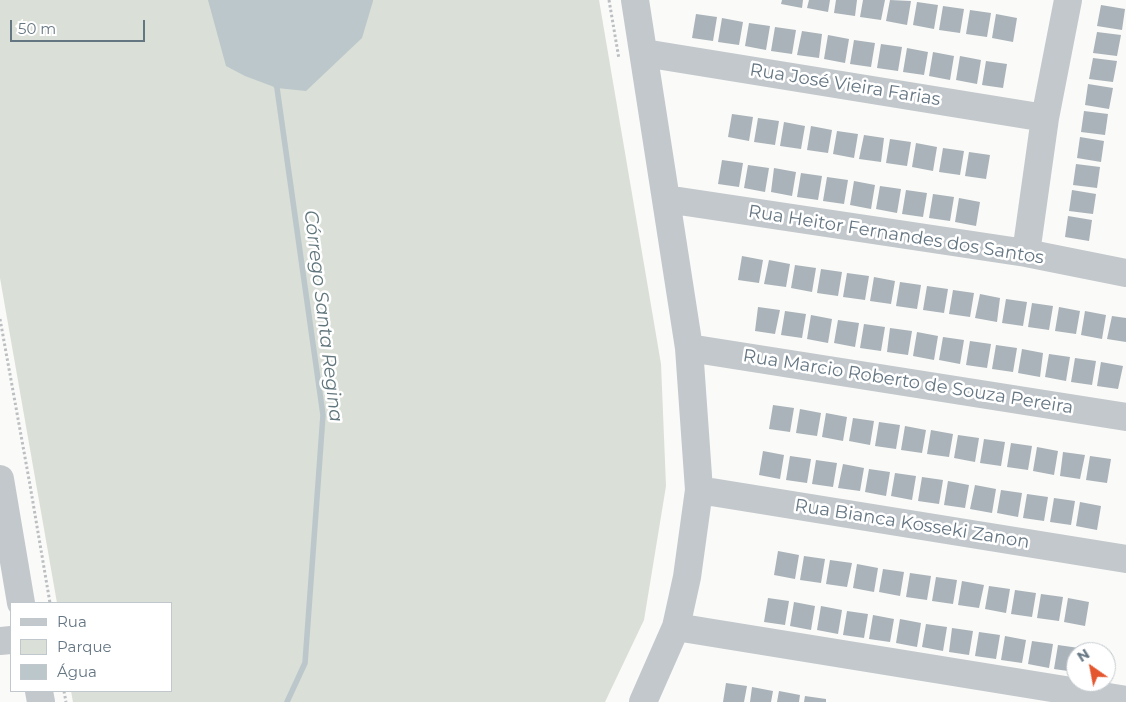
<!DOCTYPE html>
<html>
<head>
<meta charset="utf-8">
<style>
	body { margin:0 }
	#map { position:relative; width:1126px; height:702px; overflow:hidden; background:#fafaf8; font-family:Montserrat,sans-serif }
	canvas { display:block }
	.legend { position:absolute; left:10px; top:602px; width:162px; height:90px; box-sizing:border-box; background:#fff; border:1px solid #c1c8cd; margin:0; padding:6px 9px; list-style:none; font-size:15px; color:#657683 }
	.legend li { display:flex; align-items:center; gap:10px; height:25px }
	.legend b { width:25px; border:1px solid #c1c8cd }
	.north { position:absolute; left:1066px; top:642px; width:50px; height:50px; box-sizing:border-box; background:#fff; border:1px solid #c1c8cd; border-radius:50%; rotate:327deg; font-size:14px; font-weight:700; line-height:20px; text-align:center; color:#657683 }
	.north::after { content:''; display:block; margin:auto; width:18px; height:22px; background:#e4572e; clip-path:polygon(50% 0,100% 100%,50% 72%,0 100%) }
	.scale { position:absolute; left:10px; top:20px; width:135px; height:22px; box-sizing:border-box; border:2px solid #657683; border-top:0; padding-left:6px; font-size:15px; line-height:18px; white-space:nowrap; color:#657683; -webkit-text-stroke:4px #fff; paint-order:stroke }
</style>
</head>
<body>
<div id="map">
<canvas width="1126" height="702"></canvas>
<ul class="legend">
<li><b style="height:6px;background:#c3c8cc"></b>Rua</li>
<li><b style="height:14px;background:#dadfd7"></b>Parque</li>
<li><b style="height:14px;background:#bbc7cb"></b>Água</li>
</ul>
<div class="north">N</div>
<div class="scale">50 m</div>
</div>
<script>
const ctx = document.querySelector('canvas').getContext('2d');
ctx.lineJoin = 'round';
function fill(path, color) { ctx.fillStyle = color; ctx.fill(path, 'evenodd'); }
const toPath = rows => new Path2D(rows.map(r => 'M' + r).join(''));
function strokePath(path, color, width, dash) { ctx.strokeStyle = color; ctx.lineWidth = width; ctx.lineCap = dash ? 'butt' : 'round'; ctx.setLineDash(dash || []); ctx.stroke(path); }
function drawText(font, color, halo, rows, align = 'center') {
  ctx.font = font + ' Montserrat,sans-serif'; ctx.lineWidth = 5; ctx.setLineDash([]); ctx.textBaseline = 'middle'; ctx.strokeStyle = halo; ctx.fillStyle = color; for (const [text, x, y, turn = 0] of rows) {
    ctx.save(); ctx.translate(x, y); ctx.rotate((+turn || 0) * Math.PI / 180); ctx.textAlign = isNaN(turn) ? turn : align; if (halo) ctx.strokeText(text, 0, 0); ctx.fillText(text, 0, 0); ctx.restore();
  }
}
fill(toPath([
	[0,0,599,0,661,364,666,486,644,620,605,702,73,702,71,691,171,691,171,603,57,603,0,278]
]), '#dadfd7');
fill(toPath([
	[208,0,373,0,373,1,362,38,306,91,277,88,245,76,226,66]
]), '#bbc7cb');
strokePath(toPath([
	[275,83,277,88,323,415,305,663,287,702]
]), '#bbc7cb', 5.5);
fill(toPath([
	[782,0,803,0,802,8,781,4],
	[809,0,830,0,828,12,807,8],
	[836,0,857,0,855,16,834,13],
	[863,0,885,0,881,20,860,17],
	[890,0,911,1,907,25,886,21],
	[917,2,938,5,934,29,913,25],
	[1101,5,1125,9,1122,30,1097,26],
	[943,6,964,9,960,33,939,30],
	[970,10,991,13,987,37,966,34],
	[696,14,717,17,713,41,692,38],
	[996,14,1017,18,1013,42,992,38],
	[722,18,743,22,739,45,718,42],
	[749,23,770,26,766,50,745,46],
	[775,27,796,30,792,54,771,51],
	[802,31,822,34,819,58,797,55],
	[1097,32,1121,35,1117,56,1093,53],
	[828,35,849,39,845,63,824,59],
	[854,40,875,43,871,67,850,64],
	[881,44,902,47,898,71,877,68],
	[907,48,928,52,924,75,903,72],
	[933,52,954,56,950,80,929,76],
	[960,56,981,60,977,84,956,80],
	[1093,58,1117,61,1113,82,1089,79],
	[986,61,1007,64,1003,88,982,85],
	[1088,84,1113,88,1109,109,1085,105],
	[1084,111,1108,114,1105,135,1081,132],
	[732,114,753,117,749,141,728,137],
	[758,118,779,121,775,145,754,142],
	[784,122,805,126,801,149,780,146],
	[811,126,832,130,828,153,807,150],
	[837,131,858,134,854,158,833,154],
	[864,135,884,138,881,162,859,159],
	[1080,137,1104,141,1101,162,1077,158],
	[890,139,911,142,907,166,886,163],
	[916,143,937,147,933,171,912,167],
	[943,148,964,151,960,175,939,172],
	[969,152,990,155,986,179,965,176],
	[722,160,743,163,739,187,718,184],
	[1076,164,1100,167,1097,188,1073,185],
	[748,165,769,168,765,192,744,188],
	[774,168,796,172,792,196,771,192],
	[801,173,822,176,818,200,797,197],
	[827,177,848,180,844,204,823,201],
	[854,181,875,185,871,209,850,205],
	[880,186,901,189,897,213,876,209],
	[906,190,927,193,923,217,902,214],
	[1072,190,1096,194,1093,214,1069,211],
	[933,194,954,197,950,221,929,218],
	[959,198,980,202,976,226,955,222],
	[1068,216,1092,220,1089,241,1065,237],
	[742,256,763,260,759,283,738,280],
	[769,260,790,264,786,287,764,284],
	[795,265,816,268,812,292,791,288],
	[821,269,842,272,838,296,817,293],
	[847,273,869,276,865,300,843,297],
	[874,277,895,281,891,304,870,301],
	[900,282,921,285,917,309,896,306],
	[927,286,948,289,944,313,923,310],
	[953,290,974,293,970,317,949,314],
	[980,294,1000,298,997,322,975,318],
	[1006,299,1027,302,1023,326,1002,323],
	[1032,303,1053,306,1049,330,1028,327],
	[758,307,780,310,775,334,755,331],
	[1059,307,1080,311,1076,334,1055,331],
	[785,311,806,314,802,338,781,335],
	[1085,311,1106,315,1102,339,1081,335],
	[811,315,832,319,828,343,807,339],
	[1112,316,1126,318,1126,342,1107,339],
	[838,320,859,323,855,347,834,343],
	[864,324,885,327,881,351,860,348],
	[890,328,912,331,908,355,887,352],
	[917,332,938,336,934,360,913,356],
	[943,337,964,340,960,364,939,360],
	[970,341,991,344,987,368,966,365],
	[996,345,1017,348,1013,372,992,369],
	[1022,349,1043,353,1040,377,1018,373],
	[1049,354,1070,357,1066,381,1045,377],
	[1075,358,1096,361,1092,385,1071,382],
	[1101,362,1123,366,1118,389,1097,386],
	[773,405,794,408,790,432,769,429],
	[800,409,821,413,817,436,796,433],
	[826,413,847,417,843,441,822,437],
	[853,418,874,421,870,445,849,441],
	[879,422,900,425,896,449,875,446],
	[905,426,926,430,922,453,901,450],
	[931,430,953,434,949,457,927,454],
	[958,435,979,438,975,462,954,458],
	[984,439,1005,442,1001,466,980,463],
	[1011,443,1032,446,1028,470,1007,467],
	[1037,447,1058,451,1054,475,1033,471],
	[763,451,784,455,780,479,759,475],
	[1063,452,1085,455,1080,479,1060,476],
	[790,456,811,459,807,483,786,480],
	[1090,456,1111,459,1107,483,1086,480],
	[816,460,837,463,833,487,812,484],
	[843,464,864,468,860,491,838,488],
	[869,469,890,472,886,496,865,492],
	[895,473,916,476,912,500,891,496],
	[922,477,943,480,939,504,918,501],
	[948,481,969,485,965,508,944,505],
	[975,485,996,489,992,513,970,509],
	[1001,490,1022,493,1018,517,997,513],
	[1027,494,1048,497,1044,521,1023,518],
	[1054,498,1075,501,1071,525,1050,522],
	[1080,502,1101,506,1097,530,1076,526],
	[778,551,799,555,795,579,774,575],
	[804,556,825,559,821,583,800,580],
	[830,560,852,563,847,587,826,584],
	[857,564,878,568,874,592,853,588],
	[883,569,904,572,900,596,879,592],
	[910,573,931,576,927,600,906,597],
	[936,577,957,580,953,604,932,601],
	[962,581,984,585,979,608,958,605],
	[989,586,1010,589,1006,613,985,609],
	[1015,590,1036,593,1032,617,1011,614],
	[1041,594,1063,597,1059,621,1037,618],
	[768,598,789,601,785,625,764,622],
	[1068,598,1089,602,1085,626,1064,622],
	[794,602,815,606,811,630,790,626],
	[821,606,842,610,838,634,817,630],
	[847,611,868,614,864,638,843,635],
	[873,615,894,619,890,642,869,639],
	[900,619,921,623,917,647,896,643],
	[926,624,947,627,943,651,922,647],
	[952,628,973,631,969,655,949,652],
	[979,632,1000,635,996,659,975,656],
	[1005,636,1026,640,1022,663,1001,660],
	[1032,641,1053,644,1049,668,1028,664],
	[1058,645,1079,648,1078,652,1076,652,1075,672,1054,669],
	[726,683,747,686,744,702,723,702],
	[752,687,773,691,771,702,750,702],
	[779,691,800,695,799,702,777,702],
	[805,696,826,699,826,702,804,702]
]), '#aab3b9');
strokePath(toPath([
	[609,0,619,59],
	[0,319,30,485,50,603],
	[64,691,66,702]
]), '#bbbfc2', 3, [2.5, 2.5]);
strokePath(toPath([
	[635,0,689,348,699,490,687,577,676,627,643,702],
	[644,53,1045,118],
	[666,199,1026,253,1126,273],
	[1026,253,1045,118,1068,0],
	[689,348,1126,417],
	[0,479,21,603],
	[699,490,1126,559],
	[676,627,1126,700],
	[0,641,11,640],
	[39,691,41,702]
]), '#c3c8cc', 28);
drawText('18px', '#657683', '#fff', [
	["Rua José Vieira Farias",845,85,9],
	["Rua Heitor Fernandes dos Santos",896,235,9],
	["Rua Marcio Roberto de Souza Pereira",908,382,9],
	["Rua Bianca Kosseki Zanon",912,524,9]
]);
drawText('italic 19px', '#60757c', '#fff', [
	["Córrego Santa Regina",323,316,83]
]);
</script>
</body>
</html>
